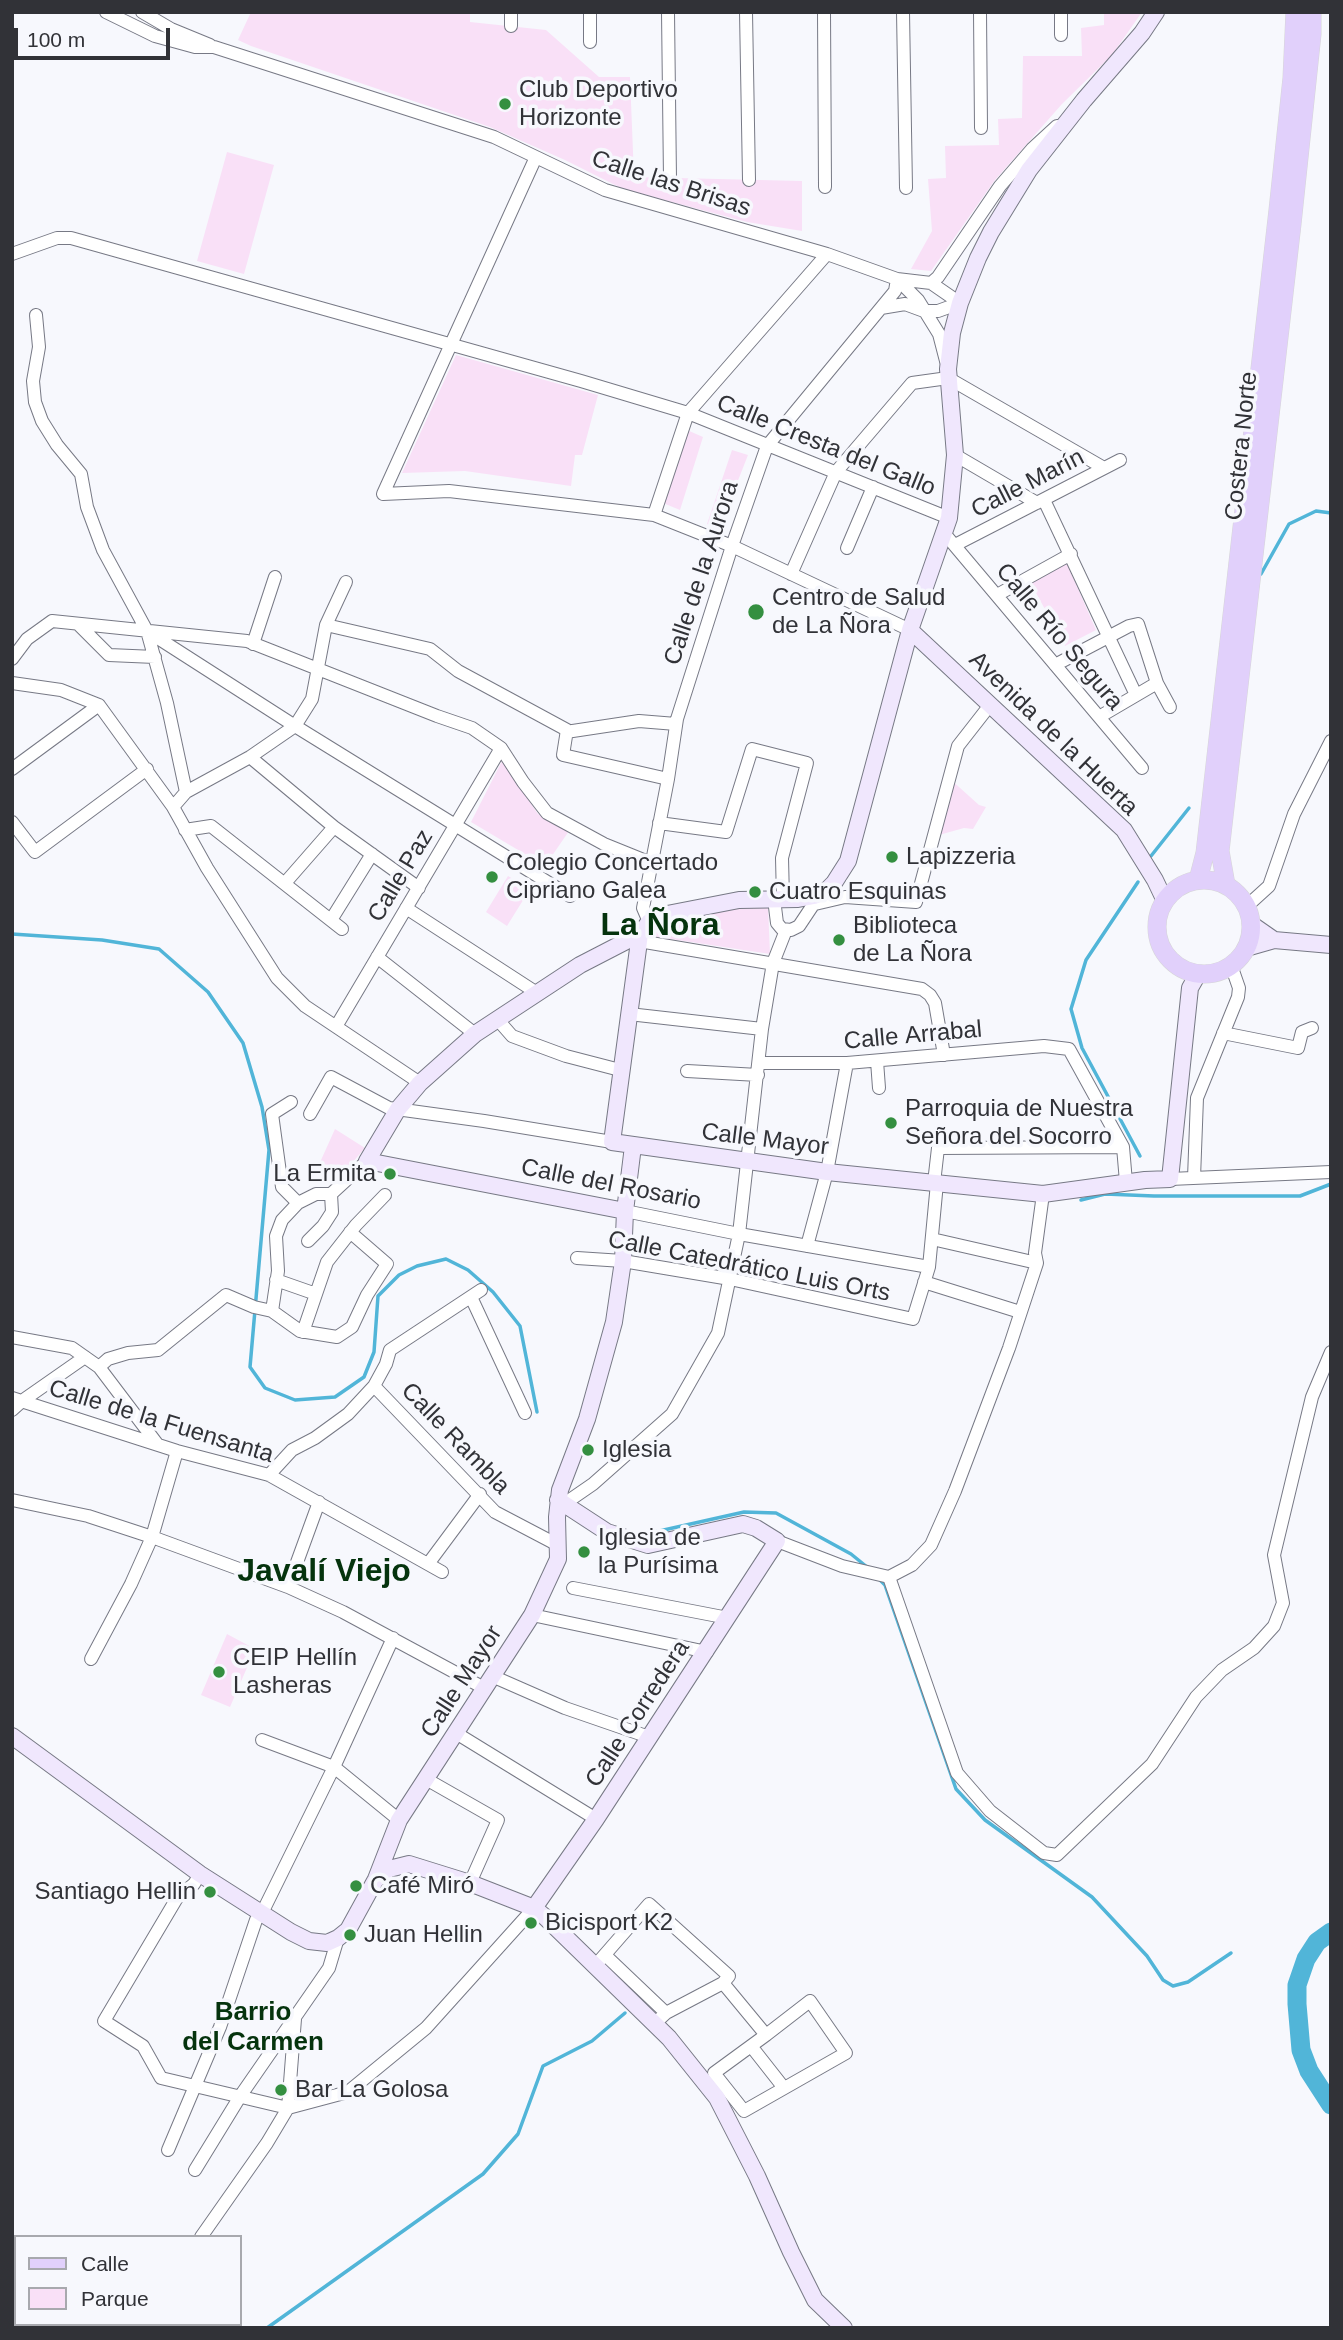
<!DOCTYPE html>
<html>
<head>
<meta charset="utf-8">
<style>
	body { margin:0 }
	#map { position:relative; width:1343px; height:2340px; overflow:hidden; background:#f7f8fd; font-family:Helvetica,sans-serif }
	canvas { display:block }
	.frame { position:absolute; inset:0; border:14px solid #313237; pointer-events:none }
	.legend { position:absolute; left:14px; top:2235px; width:228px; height:91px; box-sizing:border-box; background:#f7f8fd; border:2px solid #a8a9ae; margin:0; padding:9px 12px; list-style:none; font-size:21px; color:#313237 }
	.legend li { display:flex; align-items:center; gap:14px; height:35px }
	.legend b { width:35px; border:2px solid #a8a9ae }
	.scale { position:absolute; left:14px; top:28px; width:156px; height:32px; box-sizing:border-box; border:4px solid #313237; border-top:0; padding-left:9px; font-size:21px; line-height:24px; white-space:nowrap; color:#313237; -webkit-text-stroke:5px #f7f8fd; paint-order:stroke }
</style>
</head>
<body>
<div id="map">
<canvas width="1343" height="2340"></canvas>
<div class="frame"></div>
<ul class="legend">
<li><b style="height:9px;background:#e1d0fb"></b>Calle</li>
<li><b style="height:19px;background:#f9e0f7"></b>Parque</li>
</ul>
<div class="scale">100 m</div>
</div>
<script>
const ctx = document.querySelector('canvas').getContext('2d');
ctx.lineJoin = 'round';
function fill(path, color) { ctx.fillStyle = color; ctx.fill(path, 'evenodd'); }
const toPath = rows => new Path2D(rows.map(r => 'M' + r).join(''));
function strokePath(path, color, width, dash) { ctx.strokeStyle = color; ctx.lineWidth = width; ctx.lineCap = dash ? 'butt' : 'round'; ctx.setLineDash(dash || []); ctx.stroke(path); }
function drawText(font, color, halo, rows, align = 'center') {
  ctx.font = font + ' Helvetica,sans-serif'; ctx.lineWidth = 7; ctx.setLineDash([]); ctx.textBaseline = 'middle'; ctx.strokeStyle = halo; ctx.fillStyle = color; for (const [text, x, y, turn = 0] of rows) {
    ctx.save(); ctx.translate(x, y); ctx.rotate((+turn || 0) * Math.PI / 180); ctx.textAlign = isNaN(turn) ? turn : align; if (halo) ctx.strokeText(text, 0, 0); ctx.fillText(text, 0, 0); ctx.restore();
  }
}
fill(toPath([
	[251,12,470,12,470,22,546,30,599,77,630,77,634,177,802,181,802,231,747,222,623,189,565,160,490,127,251,46,238,40],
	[1104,12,1142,12,1112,55,1062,104,995,180,931,271,911,269,932,231,928,179,946,178,945,146,999,145,998,119,1022,118,1023,56,1082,56,1081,28,1104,25],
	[227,152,274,165,244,274,197,261],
	[456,355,598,395,582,455,575,455,571,486,465,471,402,473],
	[687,430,703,437,680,510,663,503],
	[732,450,748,455,719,529,707,524],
	[1066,561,1096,630,1065,646,1029,580],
	[502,761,538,814,569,831,545,866,471,822],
	[949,778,979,805,986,807,973,829,964,828,939,835],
	[508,876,530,889,507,926,486,912],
	[732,904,768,906,770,954,651,936,661,921],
	[335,1129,365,1148,338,1179,317,1169],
	[227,1634,255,1649,230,1707,201,1695]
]), '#f9e0f7');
strokePath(toPath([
	[1331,260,1331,261],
	[1261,574,1289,524,1316,511,1331,513],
	[1151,856,1189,808],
	[1138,882,1086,960,1071,1009,1082,1048,1140,1156],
	[12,934,102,940,159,949,208,992,243,1043,262,1107,269,1150,250,1367,265,1388,295,1400,335,1397,364,1377,374,1352,378,1296,399,1275,417,1266,446,1259,468,1270,493,1292,520,1326,537,1412],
	[1081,1200,1105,1194,1154,1196,1300,1196,1331,1184],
	[637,1536,744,1512,776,1513,851,1554,867,1567],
	[880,1580,885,1585,956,1789,985,1820,1092,1897,1147,1956,1163,1980,1173,1986,1188,1982,1231,1953],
	[267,2328,483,2174,518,2134,543,2066,592,2041,625,2013]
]), '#51b5d8', 3.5);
strokePath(toPath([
	[1331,1932,1317,1942,1306,1959,1297,1985,1297,2004,1301,2050,1309,2071,1331,2105]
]), '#51b5d8', 19);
const street = toPath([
	[106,12,155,36,195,47,214,47,494,137,605,190,827,254,897,279,931,283,960,303],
	[142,12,171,29,210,45],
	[511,12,511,26],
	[590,12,590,42],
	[668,12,670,179],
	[746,12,749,180],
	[824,12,825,187],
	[903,12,906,188],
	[980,12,981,128],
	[1061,12,1061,35],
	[536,157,383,494,449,491,654,515,732,546,910,630],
	[12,254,57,238,71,238,581,381,688,413,949,518],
	[897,279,918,300,939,334,946,361],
	[931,283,938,277,1000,186,1032,149,1057,126],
	[881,308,905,304,924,311,938,311,960,303],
	[36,315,39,347,33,381,35,402,42,421,57,445,81,474,87,507,103,550,147,631,167,703,186,792],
	[955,455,1037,503],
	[1044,500,1136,695],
	[654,515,688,413,827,254],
	[944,533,1142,768],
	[955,545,1120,460],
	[847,548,873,487],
	[791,574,836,472,912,383,948,378,1104,468],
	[997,595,1071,554],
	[78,624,109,655,155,657],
	[326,625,430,649,458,671,567,730,563,755,668,779],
	[150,633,295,726,570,896],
	[253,644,275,577],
	[12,659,27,639,52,621,247,641,437,716,472,728,501,748,523,782,547,813,604,844,651,863],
	[1055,665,1129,626,1138,624,1157,683,1170,707],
	[12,683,61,690,99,705,173,807,207,868,277,978,305,1006,420,1083],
	[1099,717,1157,683],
	[566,732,639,721,676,724],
	[250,757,334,827,419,888],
	[12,769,99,705],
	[173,807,186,792,250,757,295,726,312,699,326,625,346,582],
	[12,822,35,852,147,769],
	[659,823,726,832,752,749,807,763,782,858,783,899],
	[185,830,211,826,342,929],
	[285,883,334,827],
	[774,899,777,923,782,929,791,930,799,926,817,899],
	[815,904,845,897,916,902,958,746,990,705],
	[1247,906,1269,886,1294,814,1331,741],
	[406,908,537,993],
	[331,920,372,854],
	[649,922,643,908,668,779,677,719,732,546,767,446,895,291,897,279],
	[639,941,922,989,930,995,935,1003,944,1055],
	[377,957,475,1034],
	[629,1014,762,1029],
	[498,1020,512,1036,566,1056,620,1070],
	[337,1025,501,748],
	[1223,1033,1298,1048,1302,1032,1312,1028],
	[877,1061,879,1088],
	[760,1063,847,1063,1044,1046,1069,1049,1123,1147,1126,1182],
	[687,1071,758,1075],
	[291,1102,272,1114,282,1187,298,1203],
	[310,1114,331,1077,389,1108,484,1121,612,1142],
	[1194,1178,1197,1098,1238,997,1239,988,1231,965],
	[1170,1179,1331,1172],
	[934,1183,938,1148,1123,1147],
	[625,1211,739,1234,929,1267],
	[932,1239,1037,1263],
	[308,1241,323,1226,332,1212,331,1194],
	[807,1246,827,1172,847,1063],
	[577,1258,623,1261,730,1279,913,1319,929,1267,937,1183],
	[276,1280,316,1294,327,1262,356,1225,385,1195],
	[924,1282,1020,1312],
	[471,1297,525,1413],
	[272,1311,278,1271,276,1236,282,1220,298,1203,316,1194,331,1194,367,1161],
	[303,1332,316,1294],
	[12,1337,72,1348,99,1367,158,1445],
	[99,1367,108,1359,128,1353,158,1350,226,1295,254,1307,272,1311,300,1331,337,1337,352,1327,367,1295,387,1264,350,1232],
	[374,1386,495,1512,556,1544],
	[12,1398,177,1451,269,1475,442,1572],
	[12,1410,22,1401,85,1357],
	[269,1475,292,1450,315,1438,348,1414,374,1386,386,1364,390,1350,481,1290],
	[12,1500,88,1516,152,1537,288,1587,343,1612,484,1688],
	[564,1504,593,1484,672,1414,718,1333,739,1234,762,1029,773,963,786,930],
	[777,1541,842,1566,889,1577,912,1565,931,1545,955,1491,1009,1348,1037,1263,1035,1253,1043,1194],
	[428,1564,480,1494],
	[889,1577,957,1773,990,1811,1044,1853,1057,1855,1152,1764,1196,1697,1222,1670,1254,1648,1274,1626,1283,1603,1274,1555,1312,1397,1331,1352],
	[288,1587,319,1502],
	[573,1588,728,1618],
	[532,1615,707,1652],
	[91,1659,131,1584,152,1537,177,1451],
	[492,1676,565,1708,649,1737],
	[456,1733,596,1819],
	[262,1740,334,1767,399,1820],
	[426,1779,498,1820,470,1883],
	[200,1874,194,1884,177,1898,104,2021,143,2046,161,2078,288,2108,348,2092,426,2028,534,1908],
	[605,1955,666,2013],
	[594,1967,649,1904,729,1976,723,1983,666,2013,654,2024],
	[723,1983,766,2035,714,2073,744,2111,846,2053,810,2001,766,2035],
	[751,2046,784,2088],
	[168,2150,220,2027,256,1920,262,1913,334,1767,393,1638],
	[195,2170,241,2095,329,1968,338,1938],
	[201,2237,267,2143,288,2108,295,2019],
	[221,2324,224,2328]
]);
const secondary = toPath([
	[1156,12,1142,33,1084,100,1029,170,991,232,978,258,960,303,952,333,948,369,955,455,949,518,910,630,848,861,834,883,825,892,814,896,798,899,739,900,662,915,649,922,640,934,612,1142,827,1172,1043,1194,1145,1180,1170,1179,1190,988,1198,974],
	[910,630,1124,830,1155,880,1165,901],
	[1251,924,1274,940,1331,945],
	[1246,948,1274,940],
	[625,1211,367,1161,398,1109,420,1083,475,1034,580,965,640,934],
	[12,1736,200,1874,291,1932,309,1941,327,1943,338,1938,348,1930,376,1879,399,1820,532,1615,558,1559,557,1517,560,1490,587,1419,614,1322,623,1261,625,1211,633,1146],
	[378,1878,389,1869,409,1864,470,1883,534,1908,545,1917,669,2038,717,2098,757,2176,791,2252,815,2300,844,2328],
	[534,1908,596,1819,777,1541,756,1528,743,1524,648,1545,607,1532,558,1500]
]);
const primary = toPath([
	'1157 927a47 47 0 1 1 94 0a47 47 0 1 1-94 0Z',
	[1198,880,1205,853,1278,210,1292,78,1295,12],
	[1226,885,1220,851,1292,224,1312,34,1312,12]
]);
strokePath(street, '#777985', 14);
strokePath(secondary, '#777985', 18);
strokePath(primary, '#d6d6d7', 19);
strokePath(street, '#fff', 12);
strokePath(secondary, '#f0e7fd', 16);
strokePath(primary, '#e1d0fb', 18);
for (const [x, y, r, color] of [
	[505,104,7,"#348f40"],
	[756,612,9,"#348f40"],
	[892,857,7,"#348f40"],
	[492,877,7,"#348f40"],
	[755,892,7,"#348f40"],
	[839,940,7,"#348f40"],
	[891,1123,7,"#348f40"],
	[390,1174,7,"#348f40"],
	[588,1450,7,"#348f40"],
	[584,1552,7,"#348f40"],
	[219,1672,7,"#348f40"],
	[356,1886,7,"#348f40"],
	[210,1892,7,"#348f40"],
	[531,1923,7,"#348f40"],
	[350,1935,7,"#348f40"],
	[281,2090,7,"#348f40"]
]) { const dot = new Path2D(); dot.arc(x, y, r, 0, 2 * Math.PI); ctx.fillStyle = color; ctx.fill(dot); strokePath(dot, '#f7f8fd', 2.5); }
drawText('24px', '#313237', '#f7f8fd', [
	["Club Deportivo",519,90],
	["Horizonte",519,118],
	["Centro de Salud",772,598],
	["de La Ñora",772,626],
	["Lapizzeria",906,857],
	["Colegio Concertado",506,863],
	["Cipriano Galea",506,891],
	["Cuatro Esquinas",769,892],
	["Biblioteca",853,926],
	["de La Ñora",853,954],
	["Parroquia de Nuestra",905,1109],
	["Señora del Socorro",905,1137],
	["La Ermita",376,1174,"right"],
	["Iglesia",602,1450],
	["Iglesia de",598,1538],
	["la Purísima",598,1566],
	["CEIP Hellín",233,1658],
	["Lasheras",233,1686],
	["Café Miró",370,1886],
	["Santiago Hellin",196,1892,"right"],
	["Bicisport K2",545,1923],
	["Juan Hellin",364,1935],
	["Bar La Golosa",295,2090]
], 'left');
drawText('24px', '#313237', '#f7f8fd', [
	["Calle las Brisas",671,184,18],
	["Calle Cresta del Gallo",826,446,22],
	["Costera Norte",1242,446,-84],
	["Calle Marín",1028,484,-27],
	["Calle de la Aurora",702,573,-72],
	["Calle Río Segura",1059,637,50],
	["Avenida de la Huerta",1053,734,44],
	["Calle Paz",401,876,-59],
	["Calle Arrabal",913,1036,-5],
	["Calle Mayor",765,1140,7],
	["Calle del Rosario",611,1185,11],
	["Calle Catedrático Luis Orts",749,1267,11],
	["Calle de la Fuensanta",161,1422,17],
	["Calle Rambla",455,1439,46],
	["Calle Mayor",462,1682,-57],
	["Calle Corredera",638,1714,-57]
]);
drawText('bold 26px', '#05330d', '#f7f8fd', [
	["Barrio",253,2013],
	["del Carmen",253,2043]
]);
drawText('bold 32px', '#05330d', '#f7f8fd', [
	["La Ñora",660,926],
	["Javalí Viejo",324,1572]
]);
</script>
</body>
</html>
